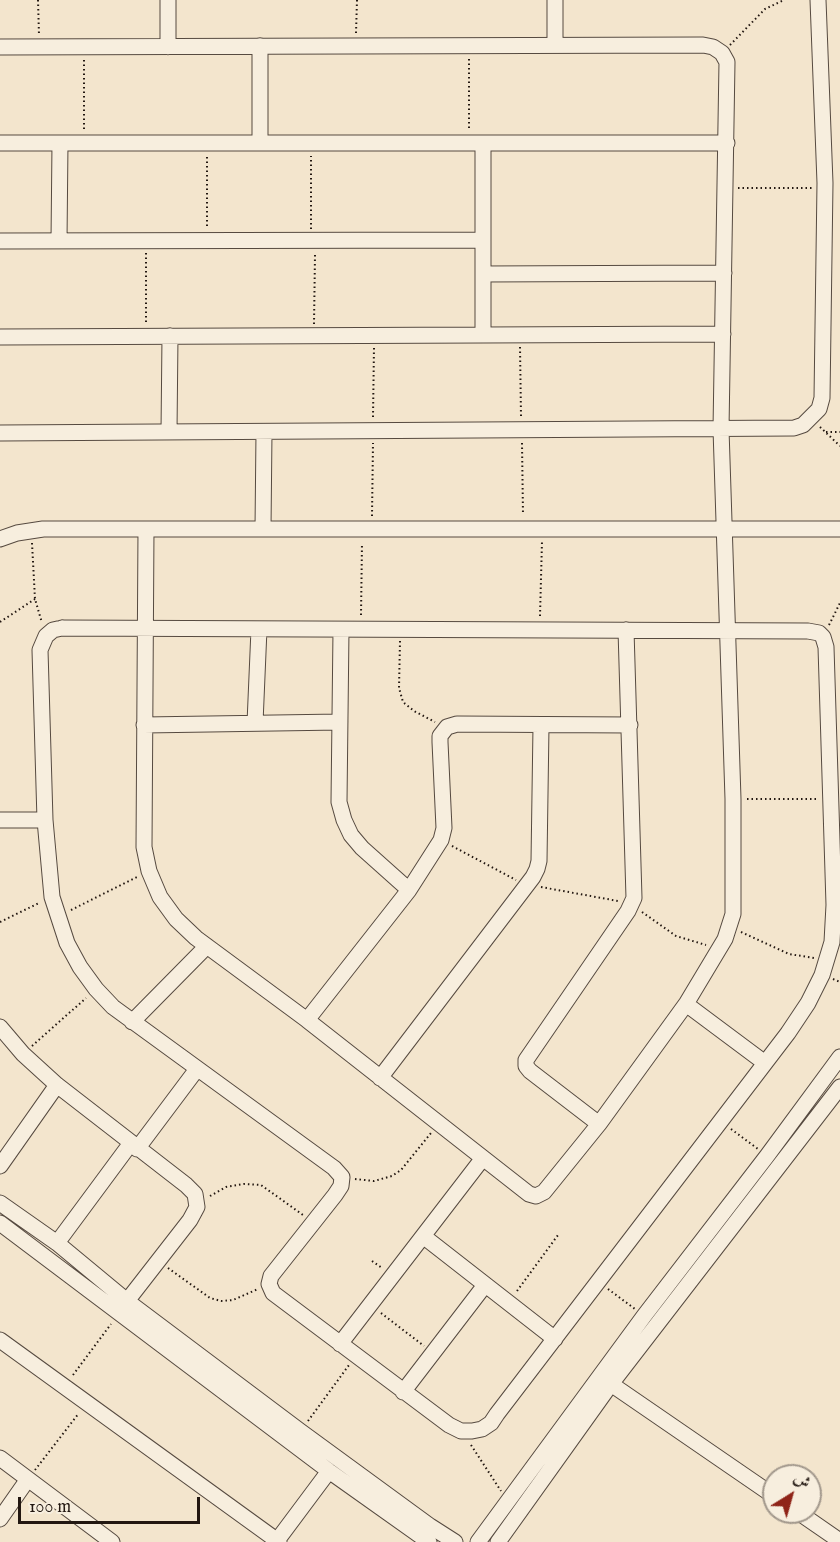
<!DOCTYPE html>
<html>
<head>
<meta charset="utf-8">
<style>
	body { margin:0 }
	#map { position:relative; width:840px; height:1542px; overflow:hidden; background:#f3e5cd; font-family:"IM FELL English",Amiri,serif }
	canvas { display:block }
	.north { position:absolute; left:762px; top:1464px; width:60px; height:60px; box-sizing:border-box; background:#f7eede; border:2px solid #a2988c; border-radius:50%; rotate:37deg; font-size:16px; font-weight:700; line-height:24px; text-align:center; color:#221711 }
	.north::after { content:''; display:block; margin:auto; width:21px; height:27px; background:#8f2418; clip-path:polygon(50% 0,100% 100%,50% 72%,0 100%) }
	.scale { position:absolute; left:18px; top:1497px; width:182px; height:27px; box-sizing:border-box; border:3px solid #221711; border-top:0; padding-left:8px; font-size:18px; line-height:21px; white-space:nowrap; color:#221711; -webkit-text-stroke:4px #f7eede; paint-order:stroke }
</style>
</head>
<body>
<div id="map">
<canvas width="840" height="1542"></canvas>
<div class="north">ش</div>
<div class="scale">100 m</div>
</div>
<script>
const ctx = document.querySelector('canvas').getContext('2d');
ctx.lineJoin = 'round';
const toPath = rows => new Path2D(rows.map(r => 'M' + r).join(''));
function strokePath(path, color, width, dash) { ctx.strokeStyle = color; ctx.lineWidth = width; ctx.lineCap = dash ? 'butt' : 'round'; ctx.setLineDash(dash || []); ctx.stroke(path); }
const minor = toPath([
	[555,45,555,0],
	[0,47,703,45,713,47,722,53,727,62,721,429,733,799,733,914,725,939,686,1004,599,1124,544,1192,536,1196,529,1194,307,1020,196,938,176,919,160,897,149,871,144,847,146,529],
	[168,47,168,0],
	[0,143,727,143],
	[260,143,260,46],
	[0,241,483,240],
	[59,241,60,143],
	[483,274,724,273],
	[483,335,483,143],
	[0,337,723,334],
	[169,432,170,336],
	[0,433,794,428,803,425,819,409,822,398,825,183,818,0],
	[263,529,264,432],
	[0,539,17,533,43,529,840,529],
	[62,628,808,631,819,633,823,637,826,647,834,905,832,942,822,975,808,1003,788,1033,497,1414,491,1423,482,1429,472,1431,461,1431,449,1425,273,1293,269,1284,271,1276,335,1195,341,1186,342,1177,334,1168,113,1007,96,989,80,967,67,943,52,897,45,820,40,650,46,636,53,630,62,628],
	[341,630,339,802,344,820,351,835,362,848,409,890],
	[255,723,259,629],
	[144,725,340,722],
	[0,820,45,820],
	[686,1004,765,1063],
	[307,1020,409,890,441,840,444,828,440,742,440,736,447,727,457,724,630,725],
	[132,1022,207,946],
	[0,1027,23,1054,57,1085,186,1185,195,1194,197,1207,190,1220,127,1301],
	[380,1078,533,877,537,869,539,861,541,726],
	[599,1124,530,1071,526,1066,526,1060,628,911,634,898,626,630],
	[137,1149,197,1069],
	[0,1166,57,1085],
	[0,1203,57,1243,127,1301,300,1431,430,1526,455,1542],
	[0,1223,329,1471,429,1542],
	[423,1236,555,1339],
	[57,1243,131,1143],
	[0,1340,279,1542],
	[340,1344,483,1158],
	[611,1384,774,1496],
	[403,1392,485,1285],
	[0,1458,112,1542],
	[798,1512,840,1541],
	[0,1519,28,1479],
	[276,1542,329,1471],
	[478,1542,644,1316,767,1156,840,1057],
	[498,1542,611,1384,840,1087]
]);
strokePath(minor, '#564a40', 17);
strokePath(toPath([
	[38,0,39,35],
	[356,33,357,0],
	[730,45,765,9,784,0],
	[469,128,469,59],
	[84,129,84,59],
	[738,188,813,188],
	[207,226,207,157],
	[311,229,311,156],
	[146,253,146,322],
	[314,324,315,255],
	[520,347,521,416],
	[373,417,374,347],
	[820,427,840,446],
	[826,432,840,432],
	[522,443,523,515],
	[372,516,373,443],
	[32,543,35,599,42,623],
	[361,615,362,543],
	[540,616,542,541],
	[0,622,35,599],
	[829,625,840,603],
	[400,641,399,688,403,702,414,711,435,722],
	[747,799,816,799],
	[452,846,516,880],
	[541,887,618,901],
	[71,910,139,876],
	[642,912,676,936,706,945],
	[0,922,39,903],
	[741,932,789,954,814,958],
	[833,979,840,982],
	[32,1046,86,998],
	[731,1129,758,1149],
	[355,1179,374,1181,392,1176,401,1170,431,1133],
	[210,1196,226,1187,244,1184,261,1185,303,1215],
	[372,1261,382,1268],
	[168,1268,210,1298,221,1301,233,1300,258,1289],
	[608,1289,635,1309],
	[517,1291,558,1235],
	[381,1313,424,1346],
	[73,1375,111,1324],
	[308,1421,349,1365],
	[471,1445,501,1491],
	[35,1470,79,1413]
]), '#221711', 2, [1.5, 3]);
strokePath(minor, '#f7eede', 15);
</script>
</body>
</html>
